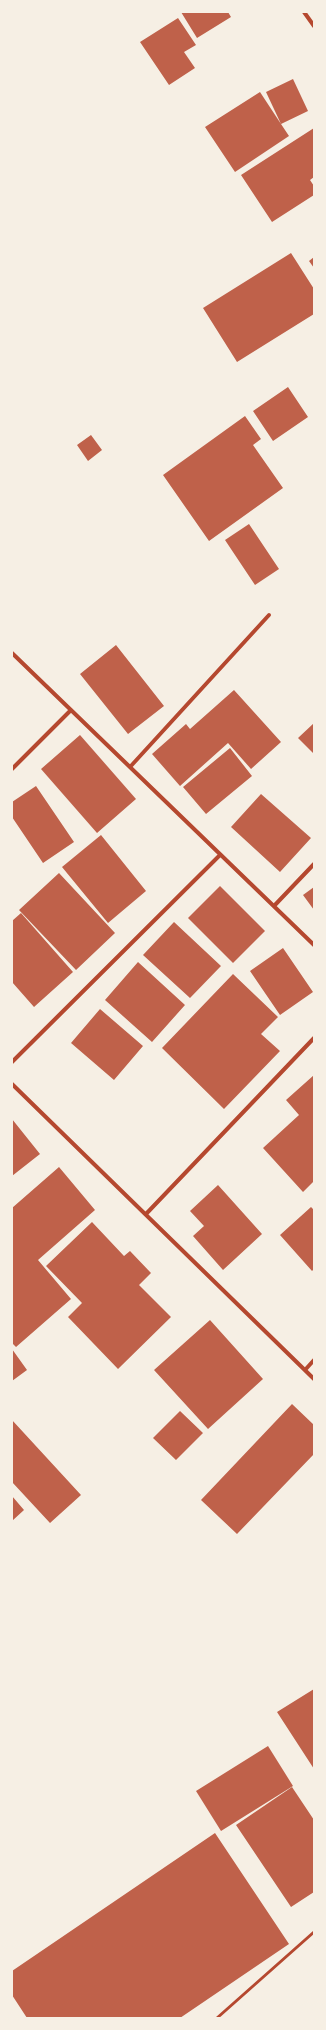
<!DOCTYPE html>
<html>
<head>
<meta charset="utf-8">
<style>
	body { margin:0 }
	#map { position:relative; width:326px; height:2030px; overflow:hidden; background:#f6efe4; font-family:Cabin,sans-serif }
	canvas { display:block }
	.frame { position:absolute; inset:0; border:13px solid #f6efe4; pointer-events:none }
</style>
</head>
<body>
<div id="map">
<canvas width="326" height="2030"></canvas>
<div class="frame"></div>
</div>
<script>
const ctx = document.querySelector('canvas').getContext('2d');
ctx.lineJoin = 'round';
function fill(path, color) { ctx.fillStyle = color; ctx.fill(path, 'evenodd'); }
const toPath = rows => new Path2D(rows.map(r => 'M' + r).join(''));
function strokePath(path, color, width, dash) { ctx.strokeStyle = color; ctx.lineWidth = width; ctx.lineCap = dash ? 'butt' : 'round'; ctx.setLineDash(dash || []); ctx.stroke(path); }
fill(toPath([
	[181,12,228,12,231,17,197,38],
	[178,18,196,45,184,52,195,68,169,85,140,42],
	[293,79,308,111,281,124,289,136,235,172,205,127,260,92,281,124,266,92],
	[314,128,314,177,310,180,314,186,314,195,272,222,241,175],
	[291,253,314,289,314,314,237,362,203,308],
	[314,257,314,268,309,261],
	[288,387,308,417,273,441,253,411],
	[245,416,261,439,253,445,283,488,209,541,163,475],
	[91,435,102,450,88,461,77,445],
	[249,524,279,569,255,585,225,540],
	[116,645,164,706,128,734,80,674],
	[234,690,281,742,251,769,228,743,180,786,152,754,186,724,190,729],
	[314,723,314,754,298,738],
	[80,735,136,799,97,833,41,769],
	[230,748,252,776,206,814,183,787],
	[36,786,74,842,43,863,12,817,12,802],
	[261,794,311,838,280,872,231,827],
	[101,835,146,891,108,923,62,867],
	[59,873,115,933,76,970,19,910],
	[220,886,265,931,233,963,188,918],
	[314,887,314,910,303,895],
	[21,913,73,972,34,1007,12,982,12,921],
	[174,922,221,966,190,998,143,955],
	[283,948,313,992,280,1015,250,971],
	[138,962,185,1005,152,1042,105,1000],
	[233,974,278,1017,261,1034,280,1051,224,1109,162,1048],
	[100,1009,143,1046,114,1080,71,1043],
	[314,1075,314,1181,303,1192,263,1148,299,1115,286,1100],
	[12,1119,40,1154,12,1176],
	[59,1167,95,1210,38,1260,71,1299,16,1347,12,1343,12,1208],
	[218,1185,262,1234,223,1270,193,1236,204,1226,190,1211],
	[311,1207,314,1210,314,1269,312,1271,280,1235],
	[92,1222,124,1256,130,1251,151,1273,139,1285,171,1317,118,1369,68,1317,82,1303,46,1266],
	[210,1320,263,1379,208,1429,154,1370],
	[12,1349,27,1370,12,1381],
	[292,1404,314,1425,314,1454,237,1534,201,1500],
	[180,1411,203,1433,176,1460,153,1438],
	[12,1420,81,1495,50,1523,12,1482],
	[12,1496,24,1510,12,1521],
	[314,1689,314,1769,277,1712],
	[268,1746,293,1786,221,1831,196,1791],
	[292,1787,314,1820,314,1892,291,1907,236,1825],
	[215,1833,289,1944,180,2018,27,2018,12,1995,12,1971]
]), '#bf614a');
strokePath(toPath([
	[217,2018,314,1932]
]), '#b5482f', 3);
strokePath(toPath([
	[304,12,314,26],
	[12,653,314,945],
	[130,767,269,615],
	[12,769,71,710],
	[274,906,314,864],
	[12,1062,220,855],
	[12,1084,314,1379],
	[146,1214,314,1038],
	[305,1370,314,1360]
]), '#b5482f', 4);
</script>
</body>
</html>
